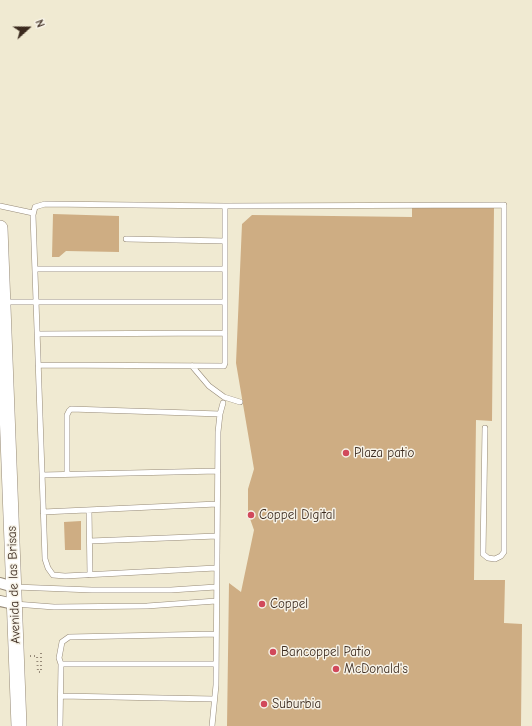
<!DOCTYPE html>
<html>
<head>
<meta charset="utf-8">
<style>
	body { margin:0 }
	#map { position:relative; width:532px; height:726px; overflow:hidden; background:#f0ead2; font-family:"Comic Neue",sans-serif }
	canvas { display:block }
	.north { position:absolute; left:8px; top:8px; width:40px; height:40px; -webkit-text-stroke:3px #f7f3e8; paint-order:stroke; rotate:69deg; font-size:11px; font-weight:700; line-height:16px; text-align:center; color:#3b2a1e }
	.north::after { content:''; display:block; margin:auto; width:14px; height:18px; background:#3b2a1e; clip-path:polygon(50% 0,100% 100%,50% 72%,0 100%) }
</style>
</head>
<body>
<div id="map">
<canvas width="532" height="726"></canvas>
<div class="north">N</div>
</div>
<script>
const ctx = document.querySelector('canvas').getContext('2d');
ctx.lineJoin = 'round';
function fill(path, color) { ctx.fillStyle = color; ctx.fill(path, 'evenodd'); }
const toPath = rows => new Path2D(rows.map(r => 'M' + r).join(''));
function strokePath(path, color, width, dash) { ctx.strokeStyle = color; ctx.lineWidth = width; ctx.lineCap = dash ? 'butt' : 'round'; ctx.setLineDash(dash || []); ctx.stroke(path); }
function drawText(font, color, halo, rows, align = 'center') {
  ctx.font = font + ' "Comic Neue",sans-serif'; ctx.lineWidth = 3; ctx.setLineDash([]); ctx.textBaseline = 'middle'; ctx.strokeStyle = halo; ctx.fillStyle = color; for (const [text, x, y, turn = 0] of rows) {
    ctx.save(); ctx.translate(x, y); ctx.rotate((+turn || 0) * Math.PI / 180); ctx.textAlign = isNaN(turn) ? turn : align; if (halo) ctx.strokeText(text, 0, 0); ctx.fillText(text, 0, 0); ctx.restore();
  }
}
fill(toPath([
	[412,205,494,207,492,421,476,420,474,580,505,580,504,623,522,624,521,726,227,726,229,583,241,592,254,530,248,513,248,489,254,469,236,363,242,224,252,215,412,217],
	[53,214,119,216,119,252,66,251,59,257,52,257],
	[81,521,81,550,65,550,64,522]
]), '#cead83');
const service = toPath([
	[0,206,33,213],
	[126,239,225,241],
	[35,269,225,269],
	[4,302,225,302],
	[37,334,225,333],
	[38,365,224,366,225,363,225,206],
	[192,366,209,386,224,397,240,402],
	[67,474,67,415,69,411,71,409,220,414],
	[42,475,218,471],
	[89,510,90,575],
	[43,512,217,504],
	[90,541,217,536],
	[216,568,65,576,53,575,48,568,45,559,33,215,35,207,45,204,225,206,504,205,504,552,501,556,495,559,488,558,483,554,485,428],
	[15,587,92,590,171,590,216,587],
	[15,604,54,607,147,606,216,601],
	[216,664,61,664,59,658,62,642,69,637,216,634],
	[61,696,214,699],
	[60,726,61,664],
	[212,726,216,685,218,432,220,414,223,403]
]);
const minor = toPath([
	[0,583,14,587],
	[0,601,14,604]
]);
const primary = toPath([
	[0,228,19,726]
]);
strokePath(service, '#968a78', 6);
strokePath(minor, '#968a78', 12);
strokePath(primary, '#968a78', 16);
strokePath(toPath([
	[30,656,37,656,38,672,41,672,41,651]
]), '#968a78', 2, [1, 3]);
strokePath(service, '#fff', 5);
strokePath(minor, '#fff', 10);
strokePath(primary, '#fff', 15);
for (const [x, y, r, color] of [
	[346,453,4,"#d1495b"],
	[251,515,4,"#d1495b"],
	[262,604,4,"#d1495b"],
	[273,652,4,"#d1495b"],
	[336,669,4,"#d1495b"],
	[264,704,4,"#d1495b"]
]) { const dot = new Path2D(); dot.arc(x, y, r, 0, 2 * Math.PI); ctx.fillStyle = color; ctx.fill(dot); strokePath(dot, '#f7f3e8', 1.5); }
drawText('13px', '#3b2a1e', '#f7f3e8', [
	["Plaza patio",354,453],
	["Coppel Digital",259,515],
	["Coppel",270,604],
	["Bancoppel Patio",281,652],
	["McDonald's",344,669],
	["Suburbia",272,704]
], 'left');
drawText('13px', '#3b2a1e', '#f7f3e8', [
	["Avenida de las Brisas",14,585,-92]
]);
</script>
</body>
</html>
